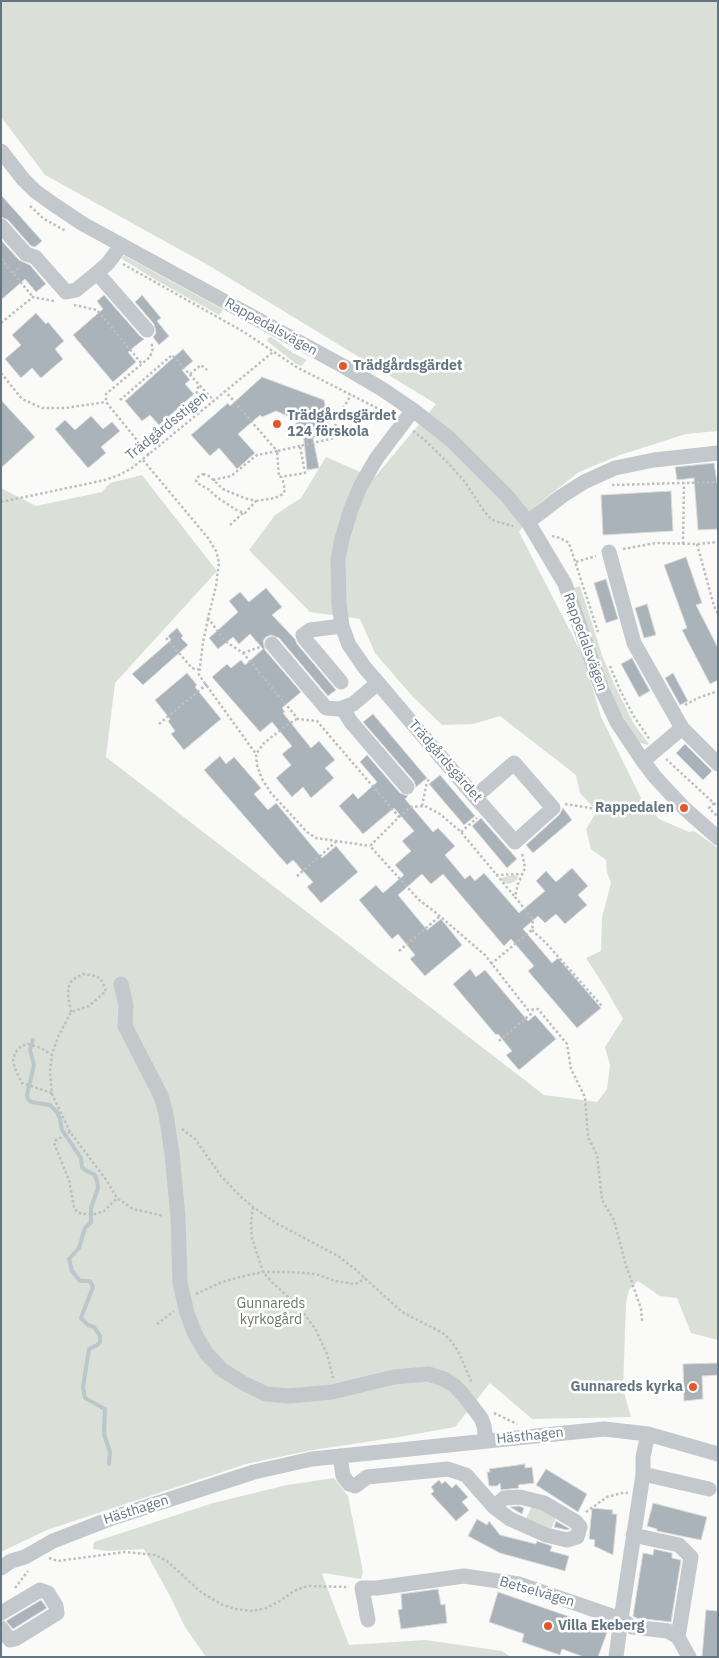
<!DOCTYPE html>
<html>
<head>
<meta charset="utf-8">
<style>
	body { margin:0 }
	#map { position:relative; width:719px; height:1658px; overflow:hidden; background:#fafaf8; font-family:"IBM Plex Sans",sans-serif }
	canvas { display:block }
	.frame { position:absolute; inset:0; border:2px solid #657683; pointer-events:none }
</style>
</head>
<body>
<div id="map">
<canvas width="719" height="1658"></canvas>
<div class="frame"></div>
</div>
<script>
const ctx = document.querySelector('canvas').getContext('2d');
ctx.lineJoin = 'round';
function fill(path, color) { ctx.fillStyle = color; ctx.fill(path, 'evenodd'); }
const toPath = rows => new Path2D(rows.map(r => 'M' + r).join(''));
function strokePath(path, color, width, dash) { ctx.strokeStyle = color; ctx.lineWidth = width; ctx.lineCap = dash ? 'butt' : 'round'; ctx.setLineDash(dash || []); ctx.stroke(path); }
function drawText(font, color, halo, rows, align = 'center') {
  ctx.font = font + ' "IBM Plex Sans",sans-serif'; ctx.lineWidth = 5; ctx.setLineDash([]); ctx.textBaseline = 'middle'; ctx.strokeStyle = halo; ctx.fillStyle = color; for (const [text, x, y, turn = 0] of rows) {
    ctx.save(); ctx.translate(x, y); ctx.rotate((+turn || 0) * Math.PI / 180); ctx.textAlign = isNaN(turn) ? turn : align; if (halo) ctx.strokeText(text, 0, 0); ctx.fillText(text, 0, 0); ctx.restore();
  }
}
fill(toPath([
	[1,1,718,1,718,431,686,434,620,455,579,472,536,506,519,532,584,658,601,717,642,800,659,819,689,832,694,831,718,848,718,1340,691,1333,677,1298,660,1296,638,1281,629,1290,626,1303,623,1389,631,1417,532,1419,490,1383,455,1427,399,1437,313,1450,246,1464,47,1530,1,1552,1,488,36,506,102,492,110,483,142,475,217,571,115,683,106,757,544,1095,597,1102,607,1089,610,1065,605,1047,623,1019,606,989,586,958,601,951,602,918,611,883,607,872,606,860,591,849,586,829,597,811,580,793,576,775,500,716,473,724,442,725,413,697,375,653,360,619,310,612,249,550,275,515,301,498,326,457,374,478,436,404,208,265,45,175,1,117],
	[125,256,222,309,222,312,219,315,156,280,122,259,122,257],
	[271,337,293,353,307,360,301,366,295,363,267,341,268,338],
	[580,586,602,655,614,684,634,724,649,744,647,745,638,742,628,726,610,691,573,588],
	[515,875,518,877,517,880,509,884,503,882,500,878],
	[334,1478,348,1496,363,1572,361,1579,324,1573,322,1574,349,1645,425,1640,502,1651,511,1657,206,1657,185,1627,170,1596,144,1549,107,1551,93,1549,94,1542,213,1503,287,1485],
	[533,1504,557,1514,550,1532,525,1521]
]), '#dadfd7');
strokePath(toPath([
	[33,1040,30,1050,34,1065,27,1095,28,1099,31,1102,50,1105,57,1112,60,1119,62,1130,81,1158,82,1167,85,1170,95,1175,97,1181,98,1188,91,1208,91,1222,85,1228,79,1248,69,1259,72,1271,80,1281,90,1281,93,1287,81,1318,88,1325,94,1327,100,1336,100,1342,97,1345,89,1349,83,1387,85,1398,105,1409,104,1434,110,1452,109,1464]
]), '#bbc7cb', 4);
const building = toPath([
	[1,195,42,241,35,247,31,246,8,220,1,217,1,195],
	[1,240,19,260,30,265,46,284,36,292,25,279,1,300,1,240],
	[104,295,140,336,144,339,128,352,136,362,113,382,73,335,103,309,97,301,104,295],
	[142,295,161,318,157,321,169,336,159,345,153,337,156,333,154,324,135,302,142,295],
	[36,313,46,324,48,322,64,341,55,349,63,359,41,378,32,368,21,378,5,359,21,345,12,335,36,313],
	[183,349,193,361,182,370,190,380,185,384,194,394,159,425,150,415,142,421,125,401,183,349],
	[262,377,324,400,331,434,313,438,319,468,307,470,303,431,294,429,297,420,276,411,262,417,260,415,238,434,255,453,237,469,219,448,210,456,191,435,228,403,230,406,262,377],
	[1,400,35,437,1,468,1,400],
	[91,416,103,429,112,422,120,431,101,447,106,453,88,468,55,429,65,420,75,430,91,416],
	[714,463,718,489,718,529,698,530,694,478,677,480,675,467,714,463],
	[671,491,673,531,603,535,601,495,671,491],
	[686,557,702,603,696,605,718,648,718,680,710,684,682,630,687,628,664,565,686,557],
	[606,579,618,619,606,623,594,583,606,579],
	[266,588,282,607,272,615,295,639,297,644,336,690,328,696,279,638,271,635,266,637,263,641,265,650,301,692,282,708,285,712,283,713,311,748,319,741,335,760,325,768,334,778,311,798,303,787,292,797,276,778,291,765,282,754,292,746,272,722,260,732,212,677,227,664,231,668,241,660,245,665,263,649,250,634,239,644,233,637,218,649,209,638,238,612,229,601,240,592,249,602,266,588],
	[647,604,656,635,644,638,635,608,647,604],
	[177,628,183,636,181,638,188,645,143,685,132,674,171,640,168,636,177,628],
	[632,658,650,691,639,697,621,664,632,658],
	[187,673,197,685,195,687,221,719,184,750,171,734,175,731,168,721,170,719,155,700,187,673],
	[673,673,688,701,680,705,665,678,673,673],
	[373,714,427,778,416,787,414,781,363,722,373,714],
	[685,744,712,771,703,780,676,753,685,744],
	[367,755,400,793,408,796,405,799,433,832,438,828,455,846,445,855,465,879,470,875,475,881,484,873,519,913,545,891,536,881,546,871,556,882,572,868,588,886,578,895,587,905,565,924,556,914,545,923,538,916,523,929,552,963,558,958,601,1008,577,1028,528,971,534,966,511,939,504,946,443,874,431,884,422,874,398,895,427,930,441,919,462,945,425,976,410,959,415,955,398,934,392,939,359,900,376,885,383,893,404,875,395,865,411,851,402,841,414,831,394,808,363,834,339,806,353,793,358,799,377,782,360,762,367,755],
	[220,756,226,764,234,757,261,788,254,794,268,810,276,803,322,858,336,846,358,872,321,903,307,887,313,882,293,860,287,865,204,770,220,756],
	[440,775,475,816,464,825,429,784,440,775],
	[563,808,572,820,533,853,526,845,559,815,563,808],
	[481,818,517,859,507,868,472,826,481,818],
	[470,969,476,977,485,970,528,1021,535,1015,556,1039,519,1070,506,1055,512,1051,498,1034,496,1035,453,984,470,969],
	[718,1363,718,1375,702,1376,703,1399,684,1401,683,1364,718,1363],
	[525,1464,525,1468,532,1467,534,1483,518,1485,519,1488,501,1490,500,1483,497,1486,489,1486,487,1472,490,1472,489,1469,525,1464],
	[546,1469,587,1494,578,1512,536,1485,546,1469],
	[439,1480,442,1484,445,1481,452,1488,456,1484,468,1497,462,1502,469,1510,456,1521,431,1494,434,1491,431,1487,439,1480],
	[653,1503,707,1517,701,1540,657,1531,657,1529,647,1526,653,1503],
	[519,1506,524,1508,522,1514,510,1507,519,1506],
	[592,1508,613,1510,612,1514,617,1514,613,1555,594,1546,595,1540,589,1539,592,1508],
	[477,1519,487,1525,489,1521,500,1535,536,1544,537,1541,552,1546,550,1551,569,1556,565,1571,500,1553,468,1536,477,1519],
	[556,1521,570,1529,569,1529,567,1530,554,1527,556,1521],
	[654,1549,672,1553,672,1558,681,1560,671,1622,636,1618,633,1616,643,1553,653,1555,654,1549],
	[438,1589,441,1605,445,1604,447,1623,401,1629,398,1610,402,1609,401,1594,438,1589],
	[498,1592,608,1630,598,1657,584,1657,562,1649,560,1655,522,1642,524,1634,489,1622,498,1592],
	[41,1600,47,1608,13,1629,6,1621,41,1600],
	[706,1610,718,1611,718,1657,702,1657,706,1610]
]);
fill(building, '#aab3b9');
strokePath(building, '#dcdcda', 1);
strokePath(toPath([
	[30,206,44,219,66,231],
	[1,259,33,297],
	[123,264,244,332,298,368,393,416],
	[13,273,21,266],
	[74,305,97,310,142,364],
	[1,323,33,297,54,301],
	[1,373,22,399,42,408,65,408,106,402],
	[190,374,201,365,207,370],
	[120,400,172,355,214,401],
	[164,430,194,403,199,384],
	[413,431,425,440,448,463,465,482,484,511,491,519,501,523,513,526],
	[300,446,277,451,279,477,305,473,300,446,334,438,336,420,351,395],
	[149,455,106,402,106,394,150,357,153,348,151,343],
	[143,460,208,538,216,551,219,562,216,586,208,618,225,641,243,653,298,719,317,721,399,817,370,846,418,899,435,912,485,955,528,1010,538,1009,567,1044,571,1069,585,1097,588,1137,597,1155,602,1200,614,1220,625,1262,641,1309,642,1321],
	[203,474,209,476,223,489,244,498,256,501,245,513,238,511,218,498,208,489,197,483,196,480,199,476,203,474],
	[213,480,231,476,257,455,277,451,226,392],
	[612,485,718,482],
	[256,501,275,498,283,494,285,490,282,477],
	[1,502,105,480,119,475,132,468,273,352],
	[230,525,243,513],
	[552,536,560,538,569,543,598,632],
	[683,544,684,483],
	[697,544,714,606,718,614],
	[623,549,656,543,697,544,718,542],
	[576,562,596,556],
	[208,619,203,642,199,675,256,754],
	[166,638,192,668,200,670],
	[243,653,260,647],
	[610,666,620,690,633,715,650,740],
	[685,705,698,698,718,691],
	[297,719,287,725,264,743,256,754,257,765,262,779,271,793,307,832,316,838,370,846],
	[159,724,207,684],
	[666,759,718,807],
	[714,803,709,808,718,817],
	[565,804,628,814,644,810,657,799],
	[422,806,427,782,430,778],
	[399,817,410,807,425,806,440,814,461,832,515,897],
	[461,832,477,818],
	[496,875,522,874],
	[297,876,337,841],
	[532,930,546,943,602,1006],
	[399,951,440,916],
	[491,964,532,930,533,924,532,918,515,897,518,884,525,868,522,853],
	[71,1012,68,995,69,986,72,980,83,974,96,976,101,979,106,991,89,1006,71,1012,58,1037,52,1054,50,1071,52,1094,70,1132,107,1181,117,1198,133,1209,164,1216],
	[499,1041,531,1014,533,1011],
	[52,1093,22,1083,16,1071,13,1061,15,1053,21,1046,28,1044,41,1048,52,1055],
	[182,1129,195,1139,221,1176,241,1197,253,1207,276,1223,338,1256,355,1269,402,1312,443,1333,451,1341,458,1351,472,1383],
	[70,1132,56,1140,54,1143,69,1180,74,1207,77,1212,82,1214,96,1214,104,1211,117,1198],
	[253,1207,251,1223,252,1238,263,1272,272,1282,300,1308,316,1330,327,1354,333,1378],
	[196,1294,222,1282,240,1277,263,1272,292,1272,316,1274,335,1281,354,1284,358,1283,365,1278],
	[157,1324,174,1311],
	[494,1413,517,1424],
	[586,1512,607,1497,622,1493,628,1493],
	[49,1558,58,1561,125,1552,155,1555,167,1561,202,1593,223,1605,235,1609,253,1611,266,1608,280,1601,294,1591,307,1586,349,1587],
	[15,1588,28,1571]
]), '#bbbfc2', 2.5, [2.5, 2.5]);
strokePath(toPath([
	[1,151,23,179,35,191,53,204,83,224,343,366,382,389,413,410,450,439,507,496,528,522,565,584,602,690,617,722,643,761,655,777,684,808,718,838],
	[1,226,26,254,35,257,66,292,76,290,97,273,108,263,121,246],
	[97,273,147,330],
	[413,410,376,459,360,487,351,509,342,539,338,559,339,604,342,626,349,645,365,668,378,683,475,797,486,809,515,842,553,808,514,763,475,797],
	[528,522,562,496,584,482,615,468,654,460,718,453],
	[609,552,634,643,682,728,718,764],
	[272,644,326,708,339,709,353,704,378,683],
	[341,682,304,638,303,635,310,630,342,626],
	[346,707,346,714,351,722,407,787],
	[643,761,682,728],
	[121,984,126,1005,125,1026,161,1096,166,1114,172,1154,178,1217,180,1283,187,1313,195,1334,206,1353,221,1369,243,1383,266,1394,289,1396,332,1392,394,1377,428,1374,444,1379,455,1386,465,1397,481,1418,484,1426,486,1441],
	[340,1456,343,1476,349,1484,355,1486,367,1477,448,1469,466,1475,494,1507,510,1519,546,1535,567,1540,577,1537,580,1527,576,1522,544,1503,520,1497,504,1498,494,1507],
	[643,1474,709,1489],
	[633,1535,679,1545,691,1557,678,1637,689,1657],
	[1,1568,11,1561,25,1557,53,1541,115,1517,254,1472,312,1459,604,1429,648,1434,718,1454],
	[1,1613,40,1590,48,1593,56,1606,57,1613,15,1639,10,1640,1,1628],
	[368,1620,362,1588,377,1588,464,1576,519,1584,621,1619,643,1474,643,1457,648,1434],
	[616,1657,621,1619,632,1627,668,1631,678,1637]
]), '#c3c8cc', 15);
for (const [x, y, r, color] of [
	[343,366,5,"#e4572e"],
	[277,424,5,"#e4572e"],
	[684,808,5,"#e4572e"],
	[693,1387,5,"#e4572e"],
	[548,1626,5,"#e4572e"]
]) { const dot = new Path2D(); dot.arc(x, y, r, 0, 2 * Math.PI); ctx.fillStyle = color; ctx.fill(dot); strokePath(dot, '#fff', 2); }
drawText('14px', '#657683', '#fff', [
	["Rappedalsvägen",271,327,29],
	["Trädgårdsstigen",167,426,-39],
	["Rappedalsvägen",585,642,70],
	["Trädgårdsgärdet",445,761,49],
	["Hästhagen",530,1436,-6],
	["Hästhagen",136,1510,-18],
	["Betselvägen",537,1592,16]
]);
drawText('bold 14px', '#657683', '#fff', [
	["Trädgårdsgärdet",353,366],
	["Trädgårdsgärdet",287,416],
	["124 förskola",287,432],
	["Rappedalen",674,808,"right"],
	["Gunnareds kyrka",683,1387,"right"],
	["Villa Ekeberg",558,1626]
], 'left');
drawText('14px', '#687a64', '#fff', [
	["Gunnareds",271,1304],
	["kyrkogård",271,1320]
]);
</script>
</body>
</html>
